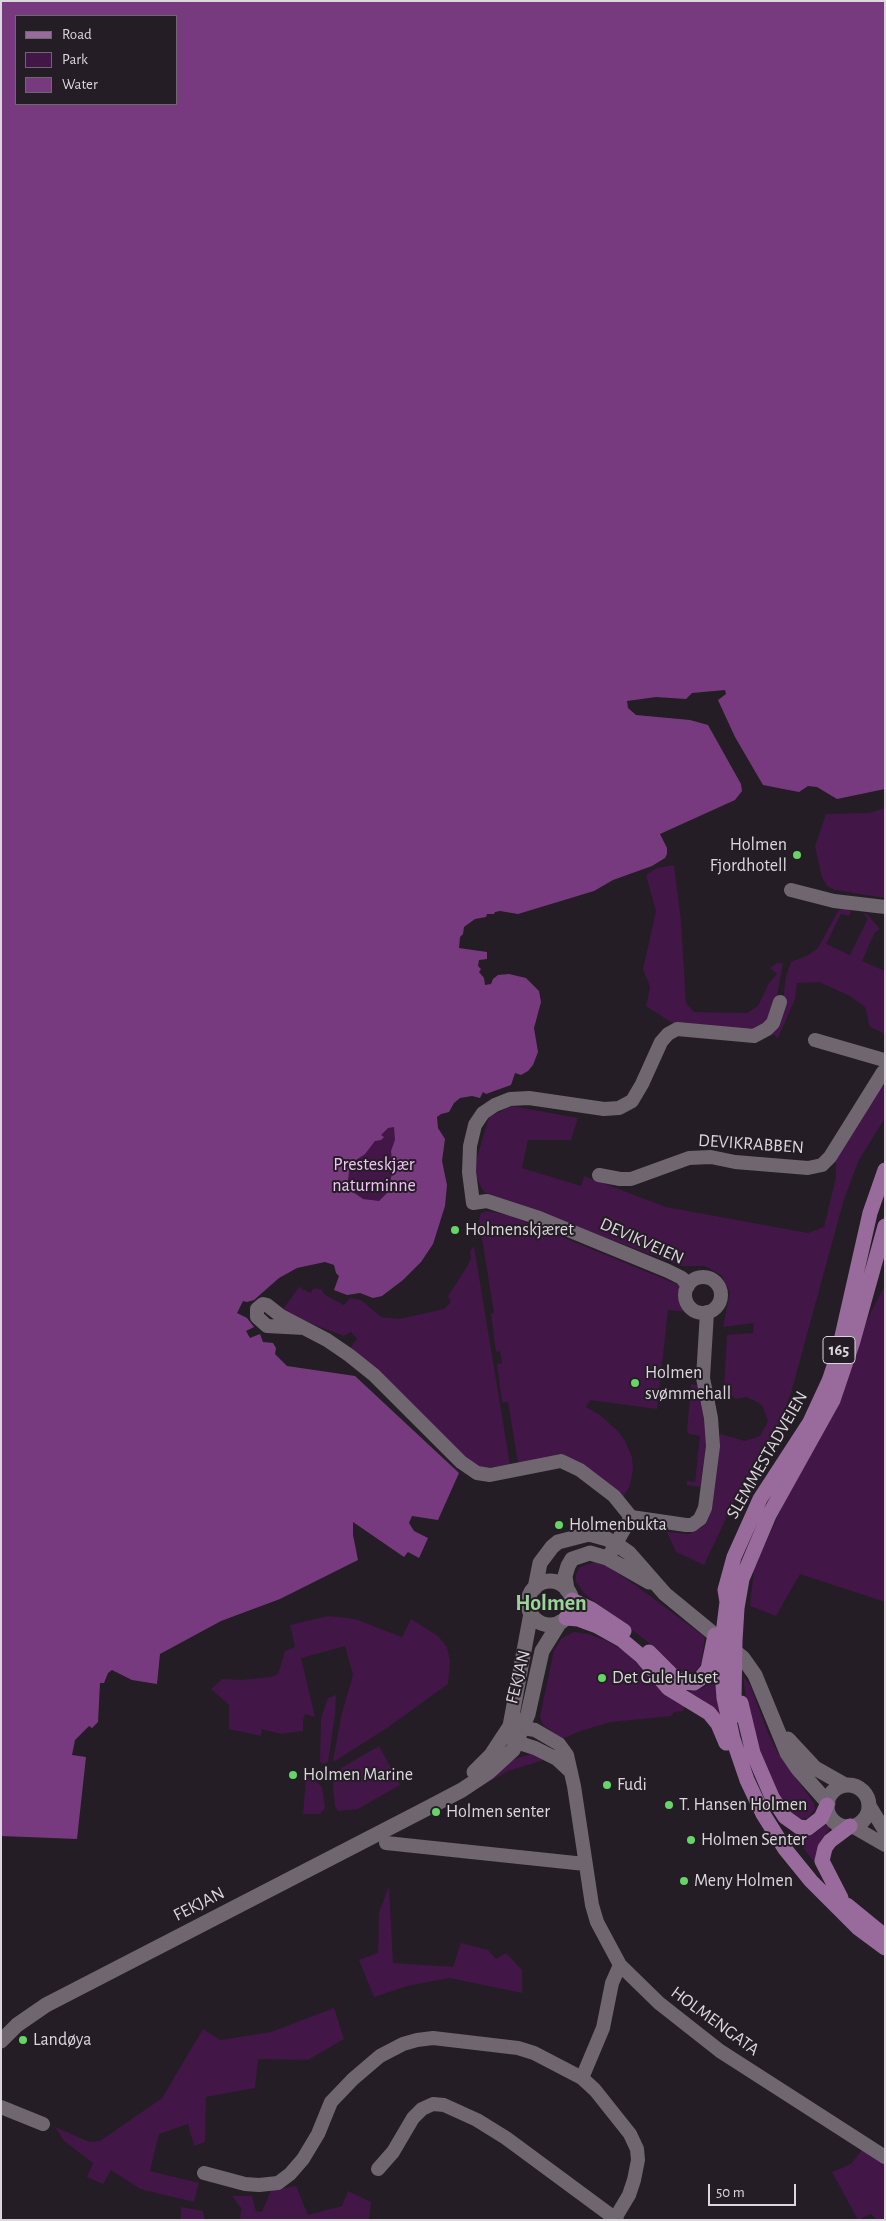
<!DOCTYPE html>
<html>
<head>
<meta charset="utf-8">
<style>
	body { margin:0 }
	#map { position:relative; width:886px; height:2221px; overflow:hidden; background:#241d25; font-family:"Alegreya Sans",sans-serif }
	canvas { display:block }
	.frame { position:absolute; inset:0; border:2px solid #dcd7dc; pointer-events:none }
	.legend { position:absolute; left:15px; top:15px; width:162px; height:90px; box-sizing:border-box; background:#241d25; border:1px solid #6e676e; margin:0; padding:6px 9px; list-style:none; font-size:15px; color:#dcd7dc }
	.legend li { display:flex; align-items:center; gap:10px; height:25px }
	.legend b { width:25px; border:1px solid #6e676e }
	.scale { position:absolute; left:708px; top:2184px; width:88px; height:22px; box-sizing:border-box; border:2px solid #dcd7dc; border-top:0; padding-left:6px; font-size:15px; line-height:18px; white-space:nowrap; color:#dcd7dc; -webkit-text-stroke:4px #241d25; paint-order:stroke }
</style>
</head>
<body>
<div id="map">
<canvas width="886" height="2221"></canvas>
<div class="frame"></div>
<ul class="legend">
<li><b style="height:6px;background:#996b9d"></b>Road</li>
<li><b style="height:14px;background:#421647"></b>Park</li>
<li><b style="height:14px;background:#783a7f"></b>Water</li>
</ul>
<div class="scale">50 m</div>
</div>
<script>
const ctx = document.querySelector('canvas').getContext('2d');
ctx.lineJoin = 'round';
function fill(path, color) { ctx.fillStyle = color; ctx.fill(path, 'evenodd'); }
const toPath = rows => new Path2D(rows.map(r => 'M' + r).join(''));
function strokePath(path, color, width, dash) { ctx.strokeStyle = color; ctx.lineWidth = width; ctx.lineCap = dash ? 'butt' : 'round'; ctx.setLineDash(dash || []); ctx.stroke(path); }
function drawText(font, color, halo, rows, align = 'center') {
  ctx.font = font + ' "Alegreya Sans",sans-serif'; ctx.lineWidth = 4; ctx.setLineDash([]); ctx.textBaseline = 'middle'; ctx.strokeStyle = halo; ctx.fillStyle = color; for (const [text, x, y, turn = 0] of rows) {
    ctx.save(); ctx.translate(x, y); ctx.rotate((+turn || 0) * Math.PI / 180); ctx.textAlign = isNaN(turn) ? turn : align; if (halo) ctx.strokeText(text, 0, 0); ctx.fillText(text, 0, 0); ctx.restore();
  }
}
fill(toPath([
	[885,808,885,898,835,890,827,886,822,878,815,846,826,814,869,813],
	[674,865,681,921,686,1003,694,1012,747,1013,758,1006,769,983,777,974,770,968,777,963,783,963,776,1002,768,1023,750,1033,674,1024,646,1006,650,987,643,969,656,911,646,875,657,868],
	[842,909,849,909,851,912,849,916,841,914,826,944,850,955,868,919,864,915,866,913,880,929,875,932,862,961,885,971,885,1034,870,1027,865,1007,850,996,819,982,797,983,795,999,778,1038,769,1032,782,1008,786,976,791,962,808,955,818,948,838,911],
	[885,1086,885,1118,859,1160,844,1199,791,1393,778,1426,734,1502,704,1565,676,1552,667,1532,689,1534,702,1527,708,1516,720,1434,745,1441,760,1436,768,1421,762,1405,747,1397,735,1399,724,1389,727,1335,753,1333,754,1323,723,1327,730,1292,721,1275,705,1266,681,1266,484,1192,473,1171,489,1117,512,1106,578,1118,571,1140,528,1140,522,1168,581,1186,584,1176,666,1207,808,1233,824,1227,836,1177,836,1159,877,1089],
	[420,1111,435,1232,363,1200,341,1186,350,1161,381,1130],
	[488,1211,511,1216,679,1285,679,1301,688,1312,668,1310,657,1409,590,1400,586,1407,600,1415,618,1431,625,1441,632,1457,633,1470,630,1485,623,1498,583,1465,518,1463,508,1402,502,1402,497,1364,502,1363,500,1351,496,1352,491,1314,494,1313,479,1220,481,1213],
	[474,1246,510,1465,485,1468,467,1462,351,1347,357,1339,351,1332,344,1336,291,1316,283,1309,299,1287,310,1293,314,1288,322,1290,325,1295,344,1305,350,1298,361,1300,381,1317,399,1319,444,1309,451,1302,448,1296,468,1265,471,1258,470,1251],
	[885,1285,885,1602,800,1574,776,1616,750,1606,754,1569,859,1336],
	[691,1384,697,1385,707,1419,708,1430,700,1487,687,1485,687,1481,695,1482,700,1436,689,1434,687,1431],
	[595,1562,607,1566,638,1587,705,1637,701,1664,696,1671,690,1674,683,1674,674,1669,653,1646,585,1594,576,1582,576,1574,580,1567],
	[328,1616,355,1619,402,1637,411,1619,438,1636,447,1647,450,1661,448,1684,387,1728,335,1761,333,1760,342,1713,353,1675,345,1646,301,1658,315,1717,305,1714,303,1720,303,1731,281,1734,262,1729,261,1736,229,1729,229,1705,211,1689,222,1679,240,1680,272,1677,278,1674,285,1651,295,1647,290,1625],
	[574,1632,588,1634,605,1640,626,1652,667,1696,685,1706,683,1711,674,1712,671,1716,611,1722,580,1731,562,1739,543,1725,540,1717,554,1650,562,1638],
	[715,1675,721,1718,703,1700,688,1692,705,1687],
	[743,1676,750,1685,768,1733,778,1753,814,1803,815,1809,808,1818,800,1819,786,1811,764,1769,747,1706],
	[336,1695,335,1715,328,1762,324,1764,320,1762,321,1718,328,1698],
	[379,1746,400,1785,358,1809,338,1811,335,1806,333,1787,334,1774,341,1768],
	[531,1754,547,1759,508,1771,447,1806,514,1759],
	[306,1778,315,1780,322,1787,325,1808,320,1814,303,1814],
	[825,1825,830,1828,819,1843,816,1855,817,1866,792,1833,812,1835],
	[389,1886,393,1963,453,1967,461,1943,488,1950,496,1959,506,1953,522,1970,522,1993,449,1978,407,1986,374,1997,359,1960,378,1953,379,1912],
	[334,2008,344,2039,308,2060,258,2059,255,2088,206,2097,205,2142,194,2146,188,2124,159,2134,150,2171,199,2183,194,2202,140,2189,111,2170,103,2184,87,2177,93,2163,64,2141,55,2127,90,2142,100,2141,162,2098,203,2029,220,2040,271,2032],
	[863,2149,885,2163,885,2220,877,2220,871,2214,858,2220,832,2172,851,2164],
	[296,2186,308,2215,342,2206,348,2191,371,2202,369,2220,240,2220,241,2208,232,2196,252,2196,256,2211,262,2212,271,2190],
	[181,2207,203,2211,205,2220,181,2220]
]), '#421647');
fill(toPath([
	[1,1,885,1,885,789,837,799,817,787,808,786,799,792,763,785,735,737,718,700,726,694,725,690,692,693,686,699,656,697,627,701,628,708,636,715,690,720,708,725,741,784,742,791,735,800,660,834,667,848,667,854,665,858,652,866,613,880,594,891,518,914,500,911,495,912,494,914,487,914,486,917,475,919,464,927,463,934,460,937,459,948,487,952,487,959,479,960,478,966,481,969,479,972,484,978,485,985,491,984,493,979,498,975,509,974,526,978,539,991,541,1002,534,1028,538,1052,533,1065,528,1071,521,1075,515,1073,511,1085,486,1094,483,1092,480,1098,472,1096,460,1098,454,1103,449,1112,441,1114,437,1117,438,1128,445,1139,442,1161,447,1185,445,1206,433,1244,421,1262,403,1280,382,1296,373,1298,360,1293,347,1295,334,1290,339,1276,336,1273,334,1265,325,1262,297,1268,279,1278,254,1300,247,1302,243,1301,237,1313,247,1318,254,1327,246,1331,250,1338,260,1334,263,1342,273,1343,276,1348,275,1354,287,1366,355,1376,459,1473,438,1520,412,1516,409,1523,414,1531,428,1538,419,1558,408,1552,404,1557,353,1522,353,1535,358,1560,280,1599,221,1621,160,1654,157,1684,132,1680,112,1670,108,1673,104,1683,100,1683,98,1722,92,1728,89,1726,75,1740,72,1755,86,1757,77,1839,1,1836],
	[16,16,176,16,176,104,16,104],
	[394,1127,395,1140,391,1151,393,1169,388,1192,379,1201,363,1199,347,1188,350,1164,365,1154,375,1141,381,1140,384,1137,381,1135,388,1128]
]), '#783a7f');
strokePath(toPath([
	[791,890,834,901,885,907],
	[815,1040,884,1060],
	[599,1175,620,1179,631,1179,689,1158,711,1157,735,1162,808,1168,822,1165,830,1157,883,1072],
	'685 1295a18 18 0 1 1 36 0a18 18 0 1 1-36 0Z',
	[688,1286,682,1278,668,1271,539,1218,487,1201,473,1203,469,1172,470,1146,475,1125,483,1113,495,1105,510,1099,529,1098,604,1109,619,1108,632,1101,642,1084,661,1042,668,1034,677,1029,754,1036,767,1029,773,1023,780,1002],
	[304,1328,267,1326,257,1317,257,1309,263,1304,267,1305,281,1316,327,1340,349,1355,374,1375,461,1462,477,1473,490,1475,561,1461,580,1470,614,1496,631,1517,686,1525,692,1525,700,1519,705,1508,713,1446,711,1418,703,1378,707,1312],
	[610,1554,631,1517],
	[512,1726,535,1730,559,1744,567,1755,574,1786,592,1905,597,1922,620,1965,659,2003,720,2051,885,2157],
	[509,1735,516,1742,535,1748,557,1759,571,1772],
	[869,1805,885,1831],
	[852,1826,885,1845],
	[386,1843,585,1864],
	[1,2107,43,2124],
	[378,2169,393,2152,413,2118,422,2109,433,2104,444,2105,477,2120,506,2138,617,2220],
	[204,2173,245,2184,259,2185,278,2183,290,2174,303,2159,318,2134,331,2102,353,2079,380,2056,403,2044,417,2040,433,2038,518,2048,534,2053,582,2078],
	[614,2220,629,2195,634,2180,638,2160,637,2149,630,2134,595,2090,582,2078,603,2028,612,1983,620,1965]
]), '#6f666f', 14);
strokePath(toPath([
	'528 1603a22 22 0 1 1 44 0a22 22 0 1 1-44 0Z',
	[535,1588,540,1563,552,1547,558,1542,589,1534,607,1539,616,1544,629,1553,665,1594,743,1658,755,1675,787,1753,798,1769,828,1803],
	[567,1590,565,1576,568,1566,572,1559,590,1553,607,1558,649,1582],
	[788,1739,815,1768,845,1785],
	[474,1772,491,1755,510,1726,531,1613],
	'827 1806a21 21 0 1 1 42 0a21 21 0 1 1-42 0Z',
	[1,2041,17,2025,46,2005,420,1812,462,1790,489,1772,513,1750,528,1714,542,1651,560,1622]
]), '#6f666f', 15);
strokePath(toPath([
	[885,1170,870,1213,838,1354,829,1381,810,1422,760,1499,734,1557,725,1590,727,1602,723,1634,722,1671,724,1698,733,1739,747,1780,763,1814,785,1849,811,1881,858,1928,885,1948],
	[572,1600,591,1609,624,1631],
	[566,1618,578,1619,597,1626,622,1640,641,1656,668,1688,709,1713,718,1724,726,1743],
	[649,1652,675,1678,682,1682,694,1683,700,1679,708,1669,715,1635],
	[741,1703,753,1753,772,1797,785,1817,799,1827,808,1828,821,1818,827,1805],
	[737,1715,734,1700,735,1641,737,1608,742,1579,769,1515,833,1400,853,1341,885,1226],
	[841,1898,822,1861,825,1848,830,1841,850,1826],
	[847,1905,885,1936]
]), '#996b9d', 15);
for (const [x, y, r, color] of [
	[797,855,5,"#66d466"],
	[455,1230,5,"#66d466"],
	[635,1383,5,"#66d466"],
	[559,1525,5,"#66d466"],
	[602,1678,5,"#66d466"],
	[293,1775,5,"#66d466"],
	[607,1785,5,"#66d466"],
	[669,1805,5,"#66d466"],
	[436,1812,5,"#66d466"],
	[691,1840,5,"#66d466"],
	[684,1881,5,"#66d466"],
	[23,2040,5,"#66d466"]
]) { const dot = new Path2D(); dot.arc(x, y, r, 0, 2 * Math.PI); ctx.fillStyle = color; ctx.fill(dot); strokePath(dot, '#241d25', 2); }
for (const [x, y, w] of [
	[839,1350,32]
]) { const box = new Path2D(); box.roundRect(x - w / 2, y - 13.5, w, 27, 4); ctx.fillStyle = '#241d25'; ctx.fill(box); strokePath(box, '#dcd7dc', 1); }
drawText('bold 16px', '#dcd7dc', null, [
	["165",839,1350]
]);
drawText('18px', '#dcd7dc', '#241d25', [
	["Holmen",787,845,"right"],
	["Fjordhotell",787,866,"right"],
	["Holmenskjæret",465,1230],
	["Holmen",645,1373],
	["svømmehall",645,1394],
	["Holmenbukta",569,1525],
	["Det Gule Huset",612,1678],
	["Holmen Marine",303,1775],
	["Fudi",617,1785],
	["T. Hansen Holmen",679,1805],
	["Holmen senter",446,1812],
	["Holmen Senter",701,1840],
	["Meny Holmen",694,1881],
	["Landøya",33,2040]
], 'left');
drawText('18px', '#dcd7dc', '#241d25', [
	["DEVIKRABBEN",751,1144,4],
	["DEVIKVEIEN",642,1241,24],
	["SLEMMESTADVEIEN",767,1455,-60],
	["FEKJAN",518,1677,-76],
	["FEKJAN",199,1904,-27],
	["HOLMENGATA",715,2021,36]
]);
drawText('18px', '#f4c0f9', '#241d25', [
	["Presteskjær",374,1165],
	["naturminne",374,1186]
]);
drawText('bold 22px', '#9bd398', '#241d25', [
	["Holmen",551,1603]
]);
</script>
</body>
</html>
